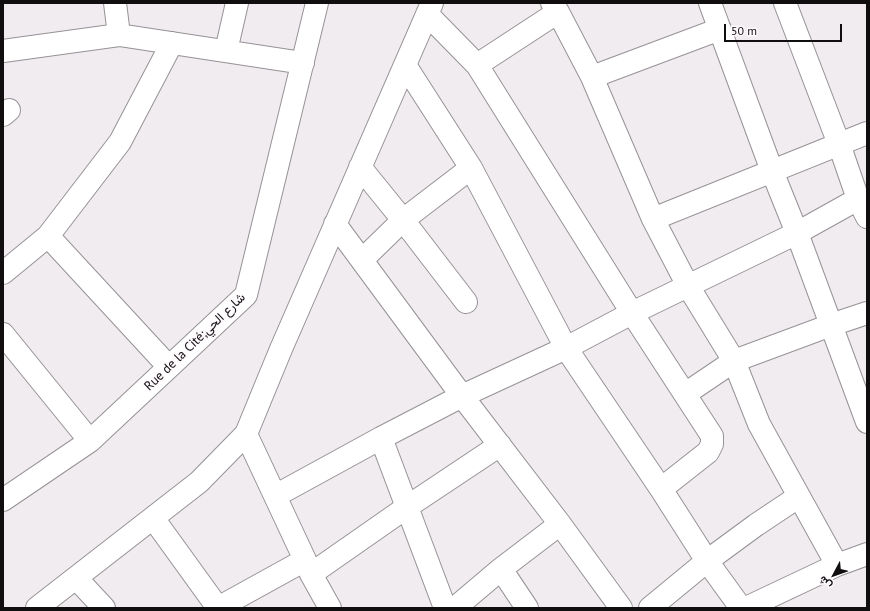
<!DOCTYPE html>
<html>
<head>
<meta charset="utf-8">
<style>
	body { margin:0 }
	#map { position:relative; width:870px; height:611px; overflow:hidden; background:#f0ecf0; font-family:"PT Sans",Vazirmatn,sans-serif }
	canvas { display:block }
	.frame { position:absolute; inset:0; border:4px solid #100e0f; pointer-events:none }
	.north { position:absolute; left:814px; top:555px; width:40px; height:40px; -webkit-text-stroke:3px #fdf9fd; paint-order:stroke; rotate:229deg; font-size:11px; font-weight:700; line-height:16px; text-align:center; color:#100e0f }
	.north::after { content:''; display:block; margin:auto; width:14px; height:18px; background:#100e0f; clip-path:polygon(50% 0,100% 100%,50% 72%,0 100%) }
	.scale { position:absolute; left:724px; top:24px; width:118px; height:18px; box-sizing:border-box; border:2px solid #100e0f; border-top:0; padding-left:5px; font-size:12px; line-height:14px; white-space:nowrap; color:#100e0f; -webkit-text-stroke:3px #fdf9fd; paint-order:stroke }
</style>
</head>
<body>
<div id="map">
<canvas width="870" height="611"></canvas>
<div class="frame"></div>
<div class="north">ش</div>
<div class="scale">50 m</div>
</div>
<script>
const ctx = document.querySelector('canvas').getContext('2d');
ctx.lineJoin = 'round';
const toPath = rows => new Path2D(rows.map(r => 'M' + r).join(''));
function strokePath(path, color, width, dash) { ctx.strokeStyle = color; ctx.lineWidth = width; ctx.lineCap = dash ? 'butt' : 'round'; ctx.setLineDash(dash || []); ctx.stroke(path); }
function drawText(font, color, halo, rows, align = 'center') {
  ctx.font = font + ' "PT Sans",Vazirmatn,sans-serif'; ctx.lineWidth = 3.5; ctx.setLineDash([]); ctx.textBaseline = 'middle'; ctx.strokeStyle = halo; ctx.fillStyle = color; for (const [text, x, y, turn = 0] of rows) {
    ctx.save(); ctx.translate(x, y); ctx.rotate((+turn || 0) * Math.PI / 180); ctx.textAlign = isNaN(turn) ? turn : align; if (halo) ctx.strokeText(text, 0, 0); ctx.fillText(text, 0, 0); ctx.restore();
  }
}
const minor = toPath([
	[552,3,558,12,592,77,653,219,688,286,734,361,759,424,837,565,746,608],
	[710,3,772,171,797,233,867,422],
	[785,3,839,144,858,199,867,217],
	[427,14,477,65,632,313,712,436,712,444,708,452,661,489],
	[119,35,303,63],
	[3,51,119,35,115,3],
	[226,51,237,3],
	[405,65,471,168,566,348,661,489,707,561,741,608],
	[477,65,558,12],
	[592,77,720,29],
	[3,115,9,110],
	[360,167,403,220,466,302],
	[653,219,867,133],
	[335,224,462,396,560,524,621,608],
	[48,236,169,367],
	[362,260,403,220,471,168],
	[3,273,48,236,120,142,172,43],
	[3,334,90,441],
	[685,394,734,361,831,325,867,313],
	[246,434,305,560,311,574,330,608],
	[275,496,381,438],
	[3,500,90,441,246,295,317,3],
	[153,518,218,608,305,560],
	[837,565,867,554],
	[501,569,527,608],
	[311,574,407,507,500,445],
	[76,578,104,608],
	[37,608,199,482,246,434,281,349,432,3],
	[445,608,381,438,462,396,566,348,632,313,797,233,858,199],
	[455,608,501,569,560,524],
	[650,608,707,561,756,525,798,497]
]);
strokePath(minor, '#969296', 24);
strokePath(minor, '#fff', 22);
drawText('13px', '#100e0f', '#fdf9fd', [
	["Rue de la Cité;شارع الحي",195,342,-44]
]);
</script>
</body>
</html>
